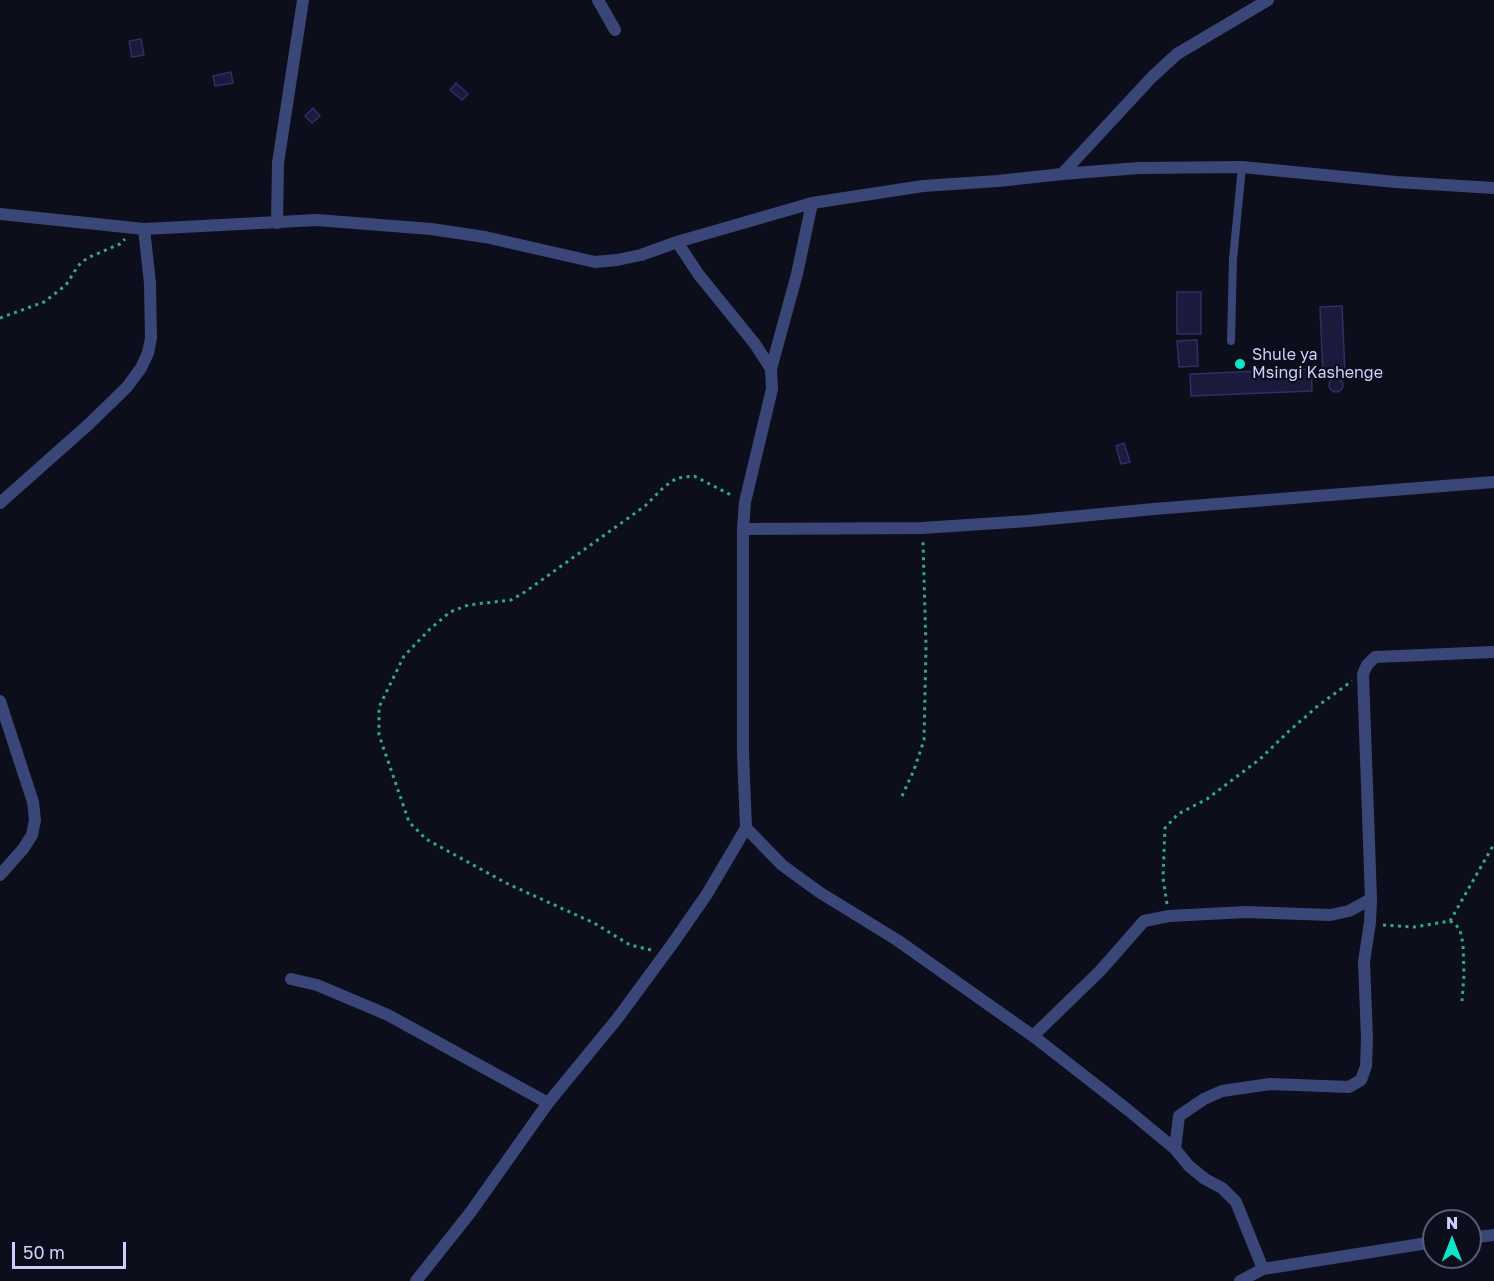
<!DOCTYPE html>
<html>
<head>
<meta charset="utf-8">
<style>
	body { margin:0 }
	#map { position:relative; width:1494px; height:1281px; overflow:hidden; background:#0d0e1c; font-family:"Golos Text",sans-serif }
	canvas { display:block }
	.north { position:absolute; left:1422px; top:1209px; width:60px; height:60px; box-sizing:border-box; background:#0d0e1c; border:2px solid #595c76; border-radius:50%; rotate:0deg; font-size:16px; font-weight:700; line-height:24px; text-align:center; color:#cbd1fc }
	.north::after { content:''; display:block; margin:auto; width:21px; height:27px; background:#0fe4c9; clip-path:polygon(50% 0,100% 100%,50% 72%,0 100%) }
	.scale { position:absolute; left:12px; top:1242px; width:114px; height:27px; box-sizing:border-box; border:3px solid #cbd1fc; border-top:0; padding-left:8px; font-size:18px; line-height:21px; white-space:nowrap; color:#cbd1fc; -webkit-text-stroke:4px #0d0e1c; paint-order:stroke }
</style>
</head>
<body>
<div id="map">
<canvas width="1494" height="1281"></canvas>
<div class="north">N</div>
<div class="scale">50 m</div>
</div>
<script>
const ctx = document.querySelector('canvas').getContext('2d');
ctx.lineJoin = 'round';
function fill(path, color) { ctx.fillStyle = color; ctx.fill(path, 'evenodd'); }
const toPath = rows => new Path2D(rows.map(r => 'M' + r).join(''));
function strokePath(path, color, width, dash) { ctx.strokeStyle = color; ctx.lineWidth = width; ctx.lineCap = dash ? 'butt' : 'round'; ctx.setLineDash(dash || []); ctx.stroke(path); }
function drawText(font, color, halo, rows, align = 'center') {
  ctx.font = font + ' "Golos Text",sans-serif'; ctx.lineWidth = 4.5; ctx.setLineDash([]); ctx.textBaseline = 'middle'; ctx.strokeStyle = halo; ctx.fillStyle = color; for (const [text, x, y, turn = 0] of rows) {
    ctx.save(); ctx.translate(x, y); ctx.rotate((+turn || 0) * Math.PI / 180); ctx.textAlign = isNaN(turn) ? turn : align; if (halo) ctx.strokeText(text, 0, 0); ctx.fillText(text, 0, 0); ctx.restore();
  }
}
const building = toPath([
	[141,39,144,55,132,57,129,41,141,39],
	[231,72,233,83,215,86,213,76,231,72],
	[456,83,468,94,462,100,450,90,456,83],
	[313,108,320,116,312,123,305,116,313,108],
	[1177,292,1201,292,1201,334,1177,334,1177,292],
	[1342,306,1345,374,1323,375,1320,307,1342,306],
	[1197,340,1198,366,1179,367,1177,341,1197,340],
	[1311,369,1312,391,1191,396,1190,374,1311,369],
	'1329 385a7 7 0 1 1 14 0a7 7 0 1 1-14 0Z',
	[1124,443,1130,462,1121,464,1116,446,1124,443]
]);
fill(building, '#1a1b3c');
strokePath(building, '#2e2f66', 1.5);
strokePath(toPath([
	[0,318,44,302,66,285,78,266,87,258,120,244,125,239],
	[902,796,914,770,924,740,926,647,923,542],
	[1167,904,1163,878,1165,828,1178,814,1207,799,1260,759,1289,731,1319,705,1352,681],
	[1450,921,1494,844],
	[1383,925,1414,927,1450,921,1455,924,1460,930,1463,944,1464,975,1462,1001],
	[651,950,630,945,594,923,506,883,426,839,409,822,379,735,379,707,404,656,430,629,450,612,468,605,511,600,525,592,645,506,664,487,677,478,694,476,733,496]
]), '#35a686', 3, [3, 4.5]);
strokePath(toPath([
	[1231,341,1233,259,1242,167]
]), '#3b4678', 8);
strokePath(toPath([
	[598,0,615,30],
	[1062,174,1152,77,1177,54,1268,0],
	[0,214,144,229,317,220,431,229,485,237,595,262,617,260,641,255,677,242,812,203,923,186,998,181,1062,174,1139,168,1242,167,1396,182,1494,188],
	[277,223,278,163,303,0],
	[771,369,797,274,812,203],
	[0,503,89,424,127,387,141,368,148,353,151,338,150,283,144,229],
	[743,529,922,528,1028,521,1154,509,1494,482],
	[0,701,33,802,35,820,32,835,23,849,0,875],
	[746,828,782,865,819,892,897,940,1033,1036,1128,1110,1175,1149,1189,1166,1205,1179,1222,1188,1236,1202,1263,1269],
	[291,979,317,985,388,1015,548,1103],
	[1033,1036,1100,971,1144,921,1169,916,1246,912,1330,915,1349,911,1371,899],
	[1175,1149,1179,1116,1204,1099,1222,1091,1270,1084,1349,1087,1361,1080,1366,1066,1367,1038,1364,962,1370,922,1371,899,1363,674,1367,665,1375,657,1494,652],
	[1470,1238,1494,1235],
	[416,1281,470,1213,548,1103,617,1019,673,943,707,894,746,828,743,754,743,529,745,502,772,389,771,369,755,344,699,275,677,242],
	[1240,1281,1263,1269,1434,1242]
]), '#3b4678', 12);
for (const [x, y, r, color] of [
	[1240,364,6,"#0fe4c9"]
]) { const dot = new Path2D(); dot.arc(x, y, r, 0, 2 * Math.PI); ctx.fillStyle = color; ctx.fill(dot); strokePath(dot, '#0d0e1c', 2); }
drawText('16px', '#cbd1fc', '#0d0e1c', [
	["Shule ya",1252,355],
	["Msingi Kashenge",1252,373]
], 'left');
</script>
</body>
</html>
